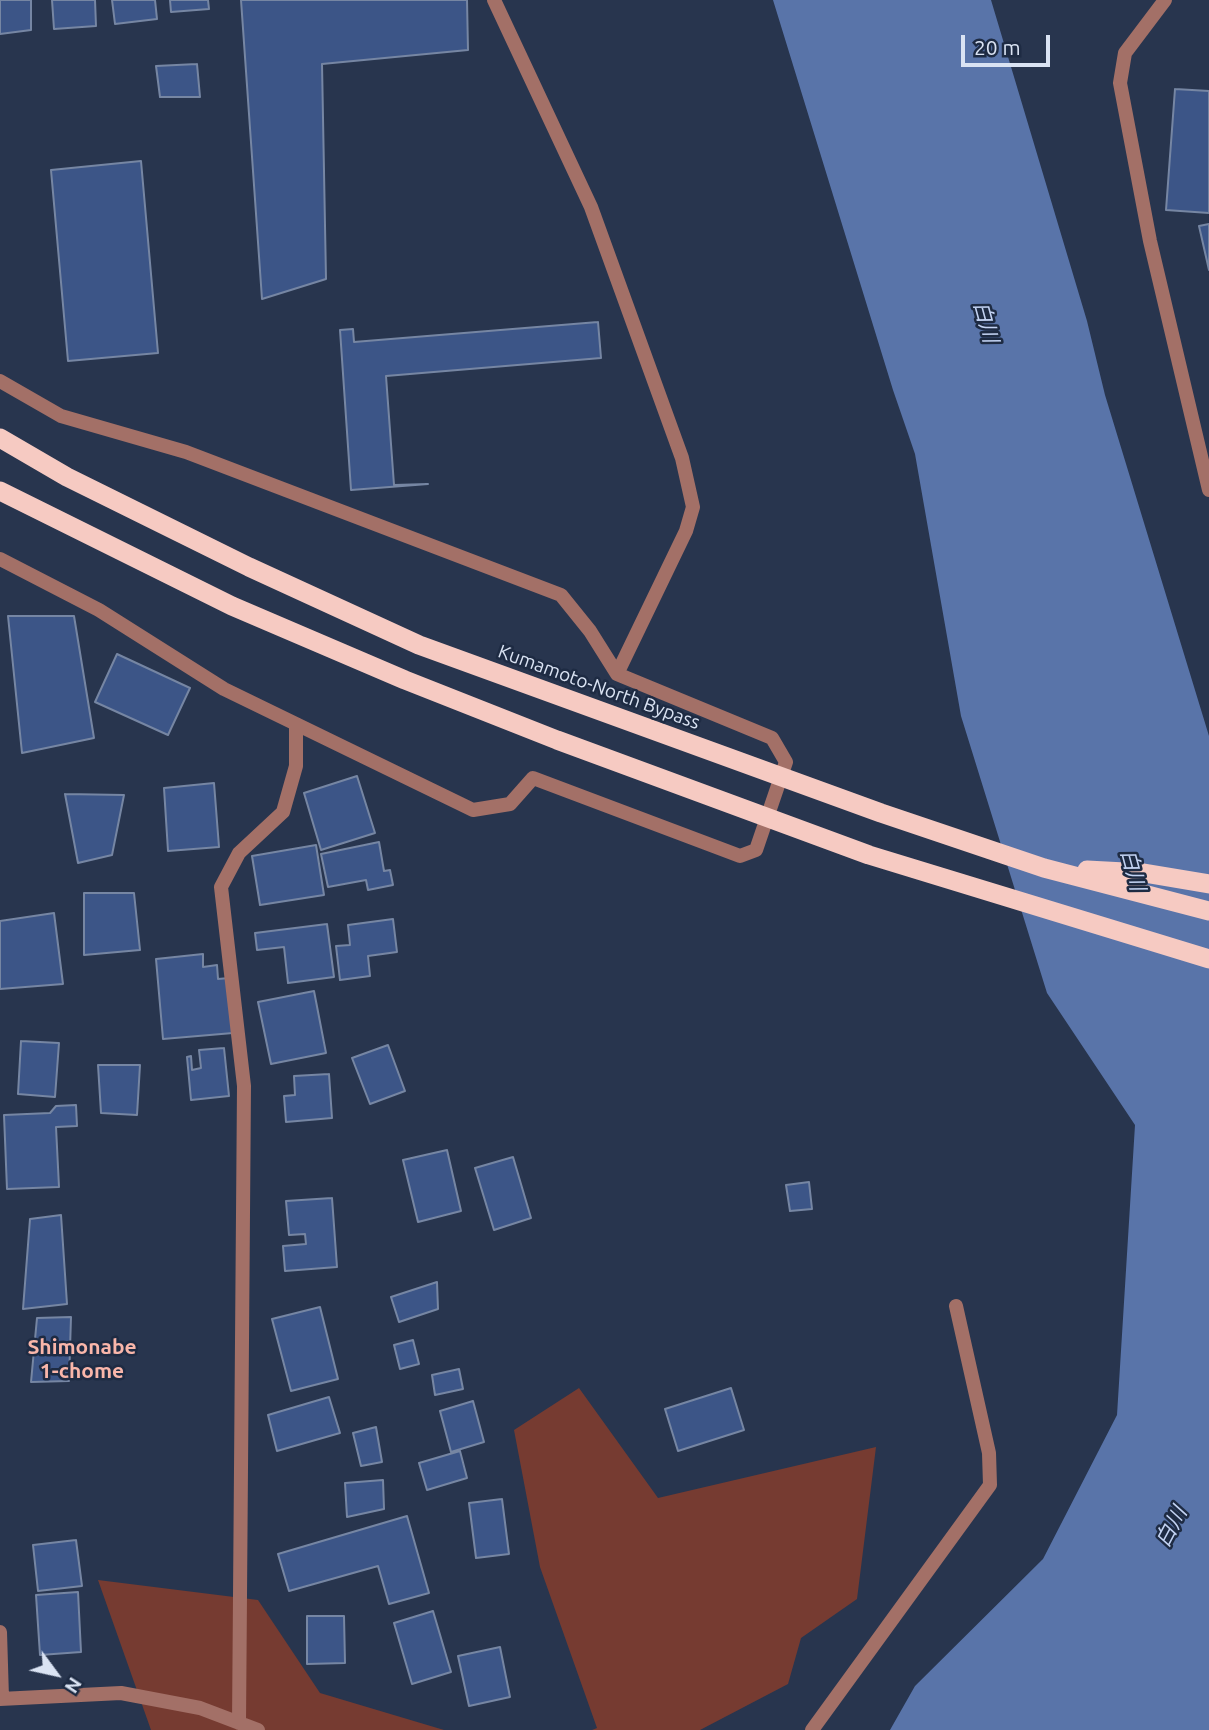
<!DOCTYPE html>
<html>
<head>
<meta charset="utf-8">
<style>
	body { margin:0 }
	#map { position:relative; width:1209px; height:1730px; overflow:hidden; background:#28354e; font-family:Ubuntu,sans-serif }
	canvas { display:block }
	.north { position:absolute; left:21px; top:1639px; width:70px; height:70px; -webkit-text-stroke:5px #1e2b43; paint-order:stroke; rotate:123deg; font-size:19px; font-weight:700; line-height:28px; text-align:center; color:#dae3f3 }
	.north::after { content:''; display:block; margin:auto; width:24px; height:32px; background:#dae3f3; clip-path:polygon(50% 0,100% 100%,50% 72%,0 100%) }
	.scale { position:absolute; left:961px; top:35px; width:89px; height:32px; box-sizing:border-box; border:4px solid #dae3f3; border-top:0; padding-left:9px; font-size:21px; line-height:24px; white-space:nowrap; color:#dae3f3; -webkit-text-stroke:5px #1e2b43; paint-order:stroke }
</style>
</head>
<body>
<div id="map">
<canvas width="1209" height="1730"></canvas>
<div class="north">N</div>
<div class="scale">20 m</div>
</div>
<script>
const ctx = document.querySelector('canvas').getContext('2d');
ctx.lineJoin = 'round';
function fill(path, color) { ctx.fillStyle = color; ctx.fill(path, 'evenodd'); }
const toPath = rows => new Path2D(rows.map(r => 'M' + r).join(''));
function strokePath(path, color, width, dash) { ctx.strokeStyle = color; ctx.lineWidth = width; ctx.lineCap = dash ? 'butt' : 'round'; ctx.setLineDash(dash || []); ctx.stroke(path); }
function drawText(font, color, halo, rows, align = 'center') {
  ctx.font = font + ' Ubuntu,"Noto Sans JP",sans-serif'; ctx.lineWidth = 5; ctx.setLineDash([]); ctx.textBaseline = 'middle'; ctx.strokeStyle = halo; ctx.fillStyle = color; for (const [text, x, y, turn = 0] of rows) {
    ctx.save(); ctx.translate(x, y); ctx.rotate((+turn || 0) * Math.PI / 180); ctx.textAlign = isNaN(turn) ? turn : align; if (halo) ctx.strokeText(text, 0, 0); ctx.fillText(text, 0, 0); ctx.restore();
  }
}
fill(toPath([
	[579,1388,658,1498,876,1447,857,1599,801,1638,788,1684,700,1730,592,1730,597,1728,540,1567,514,1430],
	[98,1580,258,1600,320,1693,444,1730,151,1730]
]), '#763b31');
fill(toPath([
	[773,0,991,0,1087,321,1105,395,1209,736,1209,1730,890,1730,915,1686,1043,1559,1117,1415,1135,1125,1047,993,961,716,915,454,893,390]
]), '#5974a9');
const building = toPath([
	[0,0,31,0,31,30,0,34,0,0],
	[52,0,95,0,96,26,54,29,52,0],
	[112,0,155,0,157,19,115,24,112,0],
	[170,0,208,0,209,9,171,12,170,0],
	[241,0,467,0,468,50,322,64,326,279,262,299,241,0],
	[197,64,200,97,160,97,156,66,197,64],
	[1175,89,1209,91,1209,213,1166,210,1175,89],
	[141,161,158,353,68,361,51,170,141,161],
	[1209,224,1209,270,1199,226,1209,224],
	[598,322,601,358,386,376,394,485,428,484,351,490,340,330,353,329,354,342,598,322],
	[8,616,74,616,94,738,22,753,8,616],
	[117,654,190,688,168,735,95,702,117,654],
	[357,776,375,833,321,850,304,793,357,776],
	[214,783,219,847,168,851,164,788,214,783],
	[65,794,124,795,112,855,78,863,65,794],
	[379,842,384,871,390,870,393,885,368,890,366,880,328,887,321,854,379,842],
	[316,845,324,895,260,905,252,856,316,845],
	[84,893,134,893,140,950,84,955,84,893],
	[54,913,63,984,0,989,0,921,54,913],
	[393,919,397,952,368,956,370,976,340,980,336,946,350,945,348,925,393,919],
	[327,924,334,977,288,983,284,947,257,950,255,933,327,924],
	[203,954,203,967,217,965,218,979,229,978,233,1033,163,1039,156,959,203,954],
	[314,991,326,1053,271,1064,258,1002,314,991],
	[21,1041,59,1043,55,1097,18,1094,21,1041],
	[388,1045,405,1091,370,1104,352,1058,388,1045],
	[224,1048,229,1096,191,1100,187,1057,191,1056,192,1070,201,1068,199,1050,224,1048],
	[98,1065,140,1065,137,1115,101,1113,98,1065],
	[329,1074,332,1118,286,1122,284,1096,295,1095,294,1076,329,1074],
	[76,1105,77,1126,56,1127,59,1187,7,1189,4,1115,50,1113,56,1106,76,1105],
	[447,1150,461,1211,418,1222,403,1160,447,1150],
	[513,1157,531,1218,494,1230,475,1168,513,1157],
	[809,1182,812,1209,790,1211,786,1185,809,1182],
	[332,1198,337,1267,285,1271,283,1246,306,1244,305,1234,289,1235,286,1201,332,1198],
	[61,1215,67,1304,23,1309,30,1219,61,1215],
	[437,1282,438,1309,399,1322,391,1297,437,1282],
	[320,1307,338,1379,291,1391,272,1319,320,1307],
	[71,1317,69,1381,31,1382,37,1318,71,1317],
	[413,1340,419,1364,400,1369,394,1345,413,1340],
	[459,1369,463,1389,435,1395,432,1375,459,1369],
	[731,1388,744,1430,678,1451,665,1409,731,1388],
	[329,1397,340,1433,277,1451,268,1415,329,1397],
	[473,1401,484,1442,451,1452,440,1411,473,1401],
	[376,1427,382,1462,361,1466,353,1433,376,1427],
	[460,1451,467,1478,427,1490,419,1463,460,1451],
	[383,1480,384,1509,347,1517,345,1483,383,1480],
	[502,1499,509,1554,476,1558,469,1503,502,1499],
	[407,1516,429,1593,389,1604,378,1566,289,1591,278,1554,407,1516],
	[76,1540,82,1586,38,1591,33,1545,76,1540],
	[78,1592,81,1652,40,1655,36,1595,78,1592],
	[433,1611,451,1672,412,1684,394,1623,433,1611],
	[307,1616,344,1616,345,1663,307,1664,307,1616],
	[500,1647,510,1697,469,1706,458,1656,500,1647]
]);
fill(building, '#3c5587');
strokePath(building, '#7686a3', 2);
strokePath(toPath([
	[494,0,591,207,682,458,693,507,686,531,617,674],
	[1165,0,1125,53,1120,83,1150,241,1209,490],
	[0,381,61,416,186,452,561,595,590,631,617,674,772,738,786,762,756,850,740,856,533,778,510,804,473,810,224,689,99,610,0,559],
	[0,1632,2,1698],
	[0,1699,121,1693,200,1708,258,1730],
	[239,1723,244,1086,221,887,239,853,283,812,296,766,296,725],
	[812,1730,990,1485,989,1453,956,1306]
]), '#a37067', 14);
strokePath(toPath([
	[0,438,67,477,249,567,419,645,881,813,1044,868,1209,911],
	[0,491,232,606,405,680,557,740,869,855,1209,959],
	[1087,870,1144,873,1209,884]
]), '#f6cac2', 19);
drawText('19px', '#dae3f3', '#1e2b43', [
	["Kumamoto-North Bypass",599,687,20]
]);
drawText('italic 21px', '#c3d3f3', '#1e2b43', [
	["白川",986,322,75],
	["白川",1133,870,75],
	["白川",1171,1527,-62]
]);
drawText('bold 21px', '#f9b6aa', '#1e2b43', [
	["Shimonabe",82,1347],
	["1-chome",82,1371]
]);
</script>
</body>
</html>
